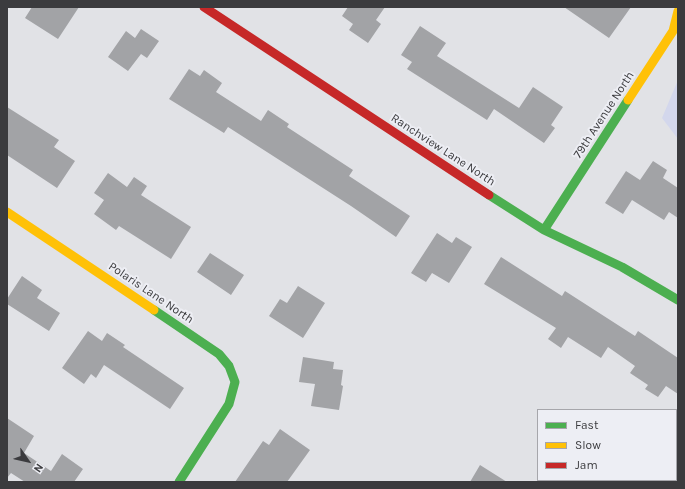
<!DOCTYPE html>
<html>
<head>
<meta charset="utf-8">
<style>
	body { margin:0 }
	#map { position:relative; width:685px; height:489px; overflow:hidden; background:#e1e2e6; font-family:Karla,sans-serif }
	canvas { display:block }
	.frame { position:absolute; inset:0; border:8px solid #3b3b3e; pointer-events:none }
	.legend { position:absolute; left:537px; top:409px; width:140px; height:72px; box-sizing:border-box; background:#edeef4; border:1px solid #a6a6ab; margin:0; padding:5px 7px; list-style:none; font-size:12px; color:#3b3b3e }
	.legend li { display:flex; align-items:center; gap:8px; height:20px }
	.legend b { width:20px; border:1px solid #a6a6ab }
	.north { position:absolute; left:8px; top:441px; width:40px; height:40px; -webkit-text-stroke:3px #edeef4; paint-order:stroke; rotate:124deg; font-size:11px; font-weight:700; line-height:16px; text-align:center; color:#3b3b3e }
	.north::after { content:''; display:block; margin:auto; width:14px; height:18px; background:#3b3b3e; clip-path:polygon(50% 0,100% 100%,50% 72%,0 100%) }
</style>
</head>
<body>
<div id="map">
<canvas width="685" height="489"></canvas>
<div class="frame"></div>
<ul class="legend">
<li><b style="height:5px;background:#4caf50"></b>Fast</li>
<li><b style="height:5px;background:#ffc107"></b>Slow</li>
<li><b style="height:5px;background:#c62828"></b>Jam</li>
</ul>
<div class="north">N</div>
</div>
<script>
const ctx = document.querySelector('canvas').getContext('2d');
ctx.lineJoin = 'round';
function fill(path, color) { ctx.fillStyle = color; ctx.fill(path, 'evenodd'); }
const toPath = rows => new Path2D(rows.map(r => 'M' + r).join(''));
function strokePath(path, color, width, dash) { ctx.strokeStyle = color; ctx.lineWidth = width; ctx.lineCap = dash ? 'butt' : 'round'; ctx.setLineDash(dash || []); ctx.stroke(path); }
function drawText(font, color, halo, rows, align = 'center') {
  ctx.font = font + ' Karla,sans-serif'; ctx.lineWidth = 4; ctx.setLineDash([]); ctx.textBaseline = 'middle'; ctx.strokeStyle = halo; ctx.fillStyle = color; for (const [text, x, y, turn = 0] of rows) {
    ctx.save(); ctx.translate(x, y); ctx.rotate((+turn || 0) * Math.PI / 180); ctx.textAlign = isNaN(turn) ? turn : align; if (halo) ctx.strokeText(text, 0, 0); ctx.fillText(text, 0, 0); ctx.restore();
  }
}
fill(toPath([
	[678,80,678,139,662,118]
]), '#d3d7ec');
fill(toPath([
	[32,7,79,7,58,39,25,18],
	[348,7,385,7,376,20,381,24,368,43,349,30,353,24,342,16],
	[564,7,631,7,609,38],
	[420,26,446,43,437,56,519,108,533,87,563,107,551,125,555,128,544,143,494,109,487,120,407,69,412,62,401,55],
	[141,29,159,41,147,58,141,54,128,71,108,57,126,31,135,38],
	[189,69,200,76,204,70,222,83,216,92,261,121,268,110,289,124,287,127,353,170,349,176,410,216,396,237,351,206,228,127,224,133,169,99],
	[7,107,59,140,54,147,75,161,57,188,7,155],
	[653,161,667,170,663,178,678,188,678,218,669,212,664,220,632,200,623,214,605,203,626,171,640,180],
	[108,173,127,187,134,177,147,186,141,195,191,227,171,259,119,226,116,230,94,214,104,200,94,193],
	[437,233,452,243,456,237,472,247,449,283,432,273,426,282,411,273],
	[210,253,244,275,231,295,197,272],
	[501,257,562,296,565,291,635,336,638,331,678,358,678,394,666,386,658,397,645,389,648,385,630,373,635,366,608,347,601,358,568,337,561,348,548,339,556,328,484,284],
	[22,276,42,290,37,298,60,313,49,331,7,304,7,299],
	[298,286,325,303,303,338,269,316,280,299,287,303],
	[88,331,102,341,107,333,125,345,123,347,184,388,170,409,104,365,96,378,91,374,84,384,62,368],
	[303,357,334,362,333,369,343,370,341,385,343,386,339,410,311,406,315,384,299,382],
	[7,418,34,436,24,453,51,471,62,454,83,469,74,482,25,482,11,473,7,478],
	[280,429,310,450,287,482,235,482,263,441,269,445],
	[480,465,507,482,470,482]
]), '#a2a3a6');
strokePath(toPath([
	[489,195,544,230,622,267,678,300],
	[544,230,628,100],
	[154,310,219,354,229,366,235,382,229,404,179,482]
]), '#4caf50', 9);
strokePath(toPath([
	[628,100,673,31,678,11],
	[7,212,154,310]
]), '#ffc107', 9);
strokePath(toPath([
	[204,7,489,195]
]), '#c62828', 9);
drawText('12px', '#3b3b3e', '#edeef4', [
	["79th Avenue North",604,115,-57],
	["Ranchview Lane North",443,150,33],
	["Polaris Lane North",151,293,34]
]);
</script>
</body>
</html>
